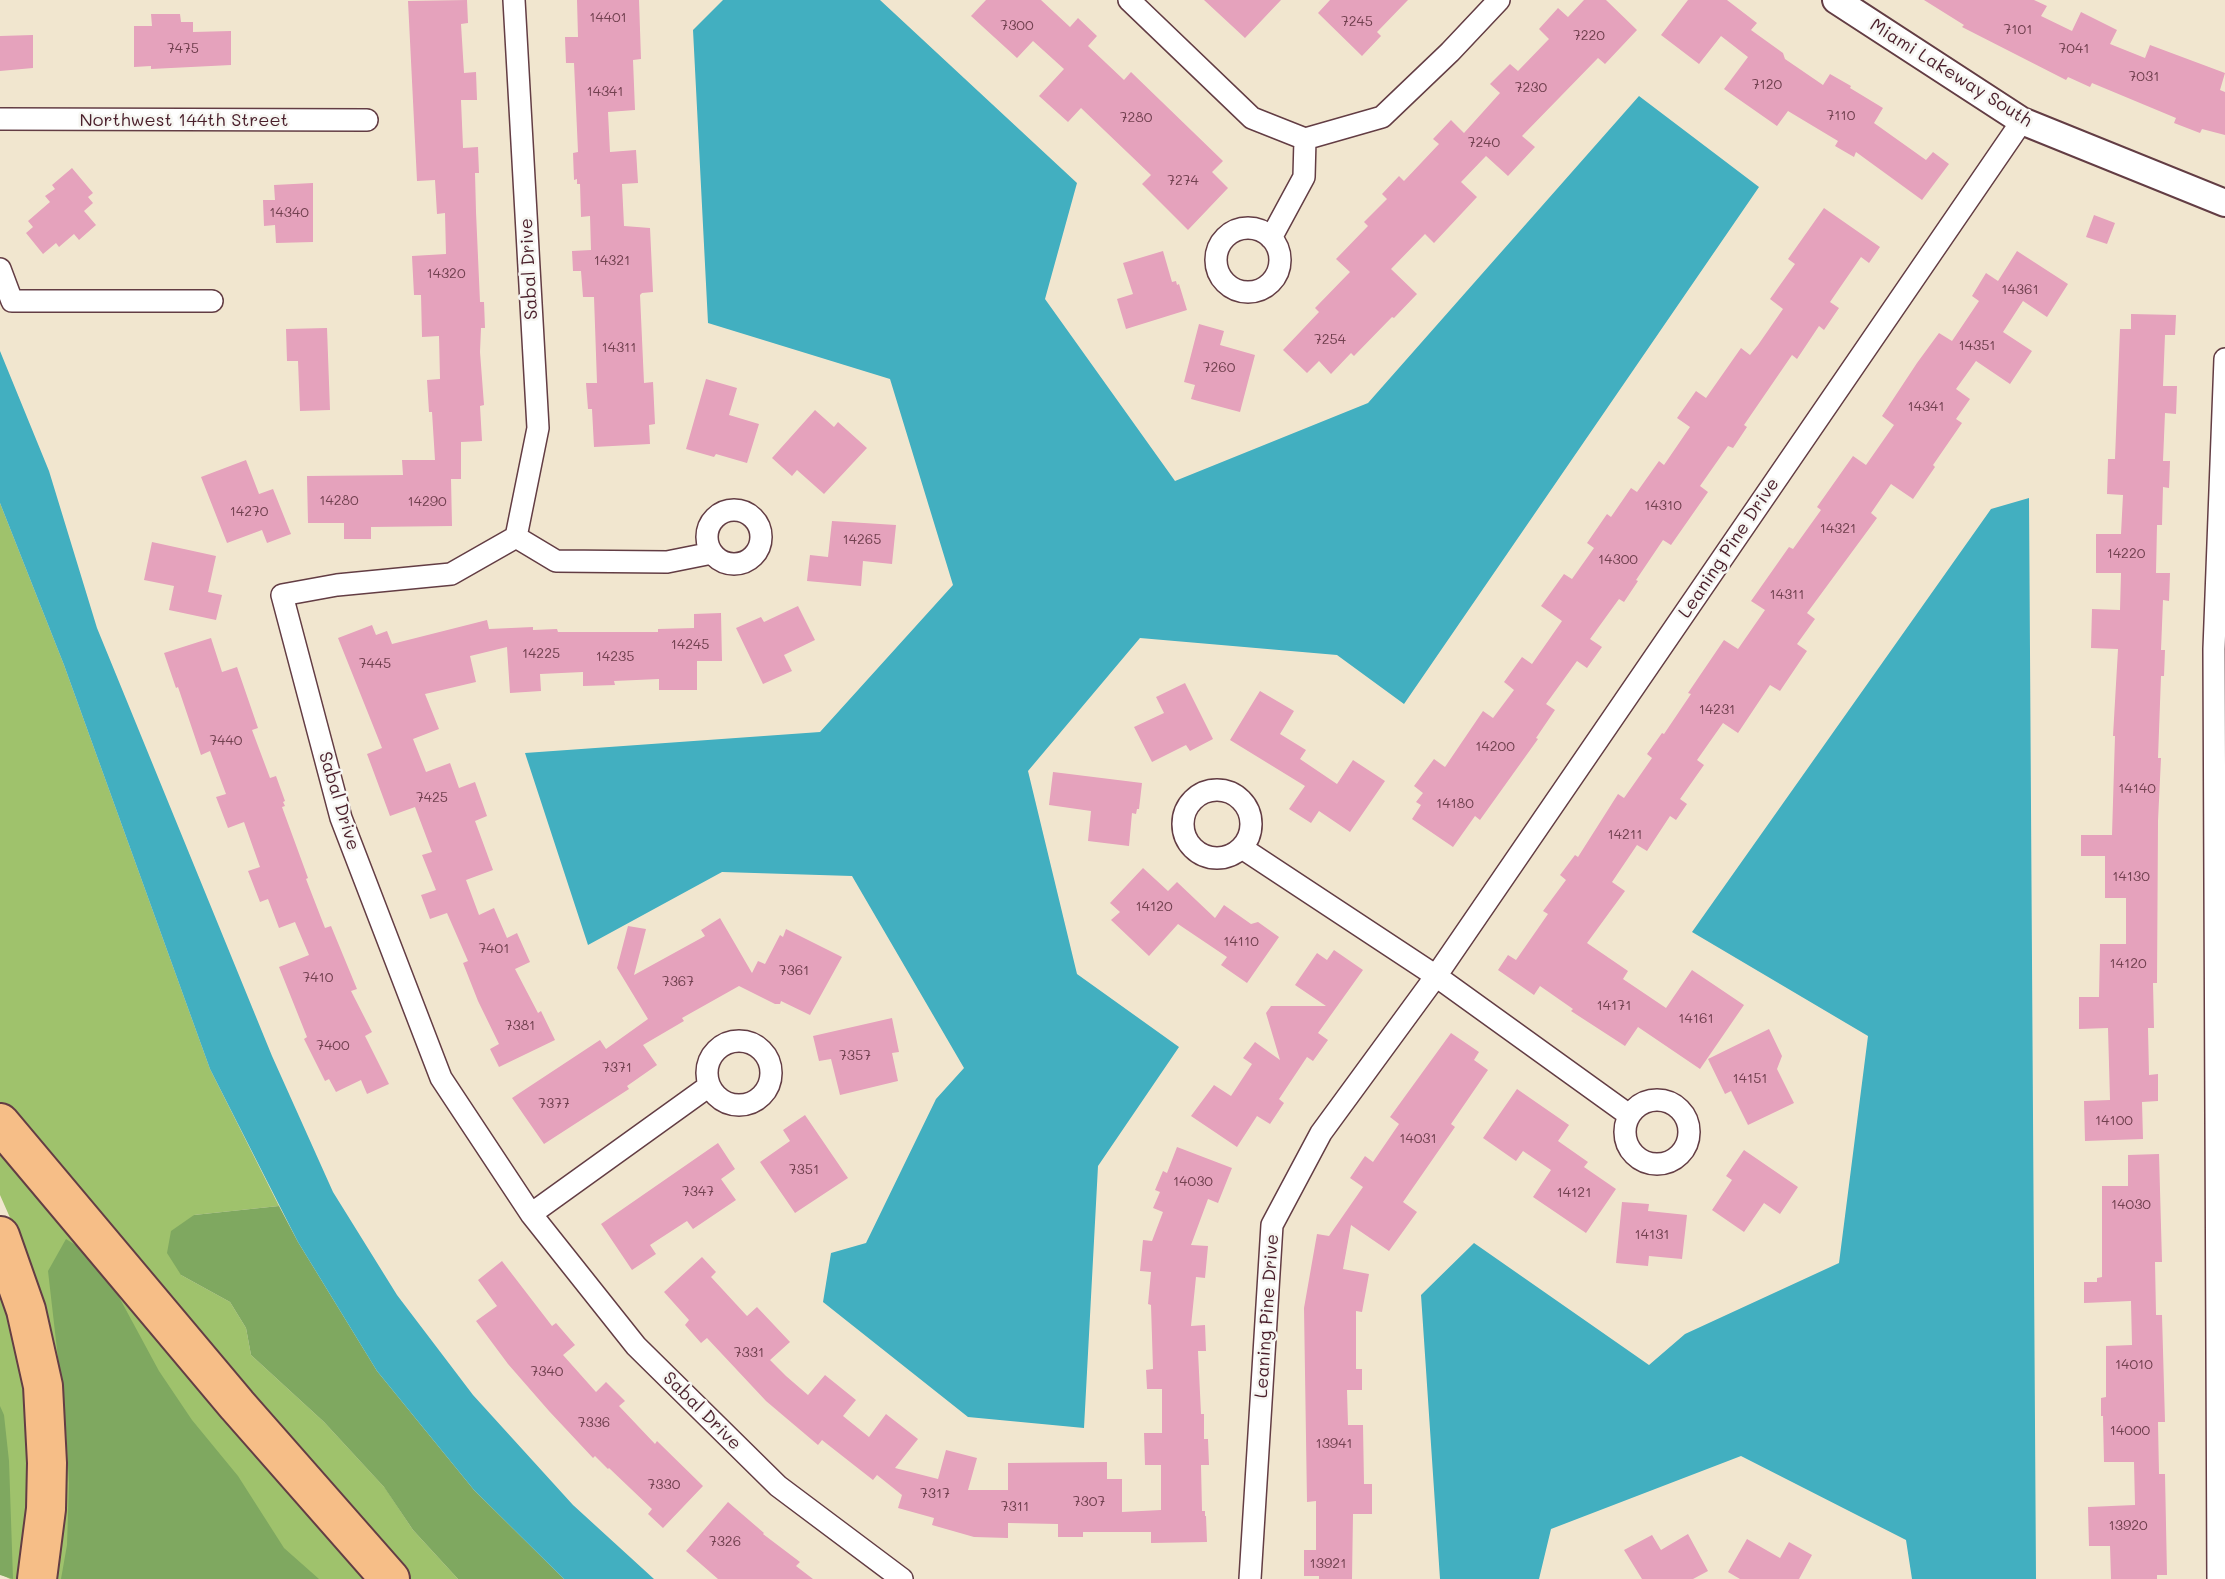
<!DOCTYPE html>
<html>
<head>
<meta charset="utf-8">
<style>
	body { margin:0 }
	canvas { display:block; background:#f1e6cf }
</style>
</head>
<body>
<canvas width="2225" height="1579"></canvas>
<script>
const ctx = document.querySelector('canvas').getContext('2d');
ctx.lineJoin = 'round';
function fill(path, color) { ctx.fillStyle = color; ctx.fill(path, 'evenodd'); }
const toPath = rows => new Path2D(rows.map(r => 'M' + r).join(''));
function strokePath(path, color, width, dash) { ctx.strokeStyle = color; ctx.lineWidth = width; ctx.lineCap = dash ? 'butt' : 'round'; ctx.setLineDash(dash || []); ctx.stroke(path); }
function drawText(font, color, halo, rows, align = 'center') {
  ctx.font = font + ' Mali,sans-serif'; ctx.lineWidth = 5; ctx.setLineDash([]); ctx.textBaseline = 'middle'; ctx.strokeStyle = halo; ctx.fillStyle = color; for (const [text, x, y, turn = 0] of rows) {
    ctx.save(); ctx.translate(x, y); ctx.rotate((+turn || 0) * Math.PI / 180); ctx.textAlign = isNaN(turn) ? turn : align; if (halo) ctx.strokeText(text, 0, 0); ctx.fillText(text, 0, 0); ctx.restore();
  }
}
fill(toPath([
	[0,503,64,665,210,1069,279,1206,194,1215,181,1275,230,1302,246,1328,251,1355,324,1422,385,1488,413,1530,458,1579,408,1579,0,1104],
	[0,1134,378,1579,57,1579,62,1531,63,1439,61,1377,19,1238,0,1195],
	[0,1270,20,1341,31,1471,18,1579,10,1579,0,1574]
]), '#9fc26c');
fill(toPath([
	[279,1206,298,1242,377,1371,474,1490,564,1579,458,1579,413,1530,384,1487,324,1422,251,1355,246,1328,230,1302,181,1275,167,1253,171,1231,194,1215],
	[66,1239,99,1260,159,1371,192,1420,238,1476,284,1548,319,1579,61,1579,67,1545,69,1483,66,1428,48,1271],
	[0,1406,4,1415,9,1461,13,1579,0,1575]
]), '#7fa860');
fill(toPath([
	[723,0,880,0,1077,183,1045,299,1175,481,1368,403,1639,96,1759,187,1404,704,1337,655,1140,638,1028,771,1077,974,1179,1047,1098,1166,1084,1428,968,1417,823,1302,831,1253,866,1243,936,1099,964,1068,852,876,722,872,588,945,525,753,820,732,953,585,890,379,708,323,693,30],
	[0,351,49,471,97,628,272,1056,333,1192,397,1295,473,1395,573,1505,654,1579,564,1579,474,1490,377,1371,298,1242,210,1069,64,665,0,503],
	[2029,498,2036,1579,1912,1579,1906,1540,1741,1456,1551,1529,1539,1579,1440,1579,1421,1295,1474,1243,1649,1365,1685,1334,1839,1263,1868,1036,1692,932,1991,509]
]), '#42afc0');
fill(toPath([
	[467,0,468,23,461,24,464,73,476,72,477,100,461,100,463,148,478,147,479,173,475,173,476,212,480,302,484,302,485,328,481,328,480,352,484,405,480,406,482,441,461,442,461,479,451,479,452,526,371,527,371,539,344,539,344,523,308,523,307,476,403,475,402,460,435,460,432,412,429,412,427,380,440,379,439,336,422,337,421,295,414,295,412,256,446,254,445,213,437,214,435,180,417,181,408,1],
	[577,0,639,0,641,59,633,60,635,110,608,112,610,152,636,150,638,183,622,184,624,226,650,228,653,292,642,293,640,295,644,383,653,382,655,424,649,425,650,444,594,447,592,409,588,409,586,383,597,383,594,297,583,297,581,271,573,271,572,251,591,250,590,216,581,217,580,184,577,184,577,179,574,180,573,153,578,152,574,63,566,63,565,37,578,37],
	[986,0,1041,0,1070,27,1078,18,1097,36,1088,46,1124,80,1131,72,1223,161,1212,172,1228,188,1188,230,1142,184,1151,175,1081,108,1068,122,1039,96,1064,69,1033,41,1017,58,971,16],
	[1204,0,1281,0,1245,38],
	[1330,0,1408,0,1377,32,1381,36,1362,56,1318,13],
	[1584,0,1606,0,1637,30,1605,64,1598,58,1522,136,1535,147,1508,176,1486,156,1461,182,1477,197,1434,243,1425,234,1391,269,1417,294,1394,318,1392,317,1354,356,1351,353,1331,374,1319,361,1307,373,1283,350,1319,312,1315,308,1350,272,1336,259,1368,226,1364,222,1387,199,1382,194,1399,176,1404,181,1439,144,1433,139,1451,120,1464,133,1500,93,1490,84,1510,64,1518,71,1549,39,1539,29,1558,8,1568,17],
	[1688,0,1727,0,1757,23,1751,30,1783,53,1785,59,1823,85,1830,74,1851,86,1850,88,1883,108,1874,123,1926,160,1933,152,1949,164,1922,200,1856,152,1854,157,1835,146,1838,141,1788,111,1777,126,1724,89,1748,57,1721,36,1699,64,1661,35],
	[1924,0,2034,0,2047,6,2041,16,2072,31,2081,12,2117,30,2110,44,2145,58,2150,45,2225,73,2220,90,2225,92,2225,135,2202,129,2200,133,2174,123,2176,118,2092,83,2090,87,2068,77,2066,80,1962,27,1964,25],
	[151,14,180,14,181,22,193,22,193,32,231,31,231,65,151,69,151,66,134,67,134,26,152,26],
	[33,35,33,68,0,71,0,36],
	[72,168,93,193,88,197,93,203,84,211,96,225,79,240,74,234,59,247,56,243,43,254,26,233,33,227,28,221,50,202,45,196,55,189,52,185],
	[313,183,313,242,276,243,275,225,264,226,263,200,275,200,274,185],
	[1824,208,1880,247,1869,263,1861,257,1830,302,1839,308,1824,330,1819,326,1797,359,1792,355,1744,425,1747,427,1733,448,1728,446,1700,486,1708,492,1671,545,1663,540,1636,580,1638,581,1624,602,1619,599,1590,639,1602,647,1587,668,1577,661,1546,704,1555,710,1536,738,1538,739,1480,820,1475,816,1453,847,1412,819,1421,805,1416,802,1423,793,1414,786,1434,759,1445,767,1483,711,1493,718,1514,690,1504,682,1522,657,1532,664,1562,621,1541,606,1564,574,1572,579,1594,548,1587,543,1607,514,1611,517,1631,488,1637,492,1659,461,1664,465,1690,427,1677,418,1696,391,1706,398,1741,348,1750,355,1758,345,1783,309,1770,299,1795,264,1788,259],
	[2094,215,2115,223,2107,244,2086,237],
	[1163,251,1172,282,1176,281,1177,285,1179,284,1187,310,1126,329,1117,299,1133,294,1123,263],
	[2017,251,2068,284,2047,317,2023,301,2003,332,2032,351,2010,384,1976,361,1956,389,1970,399,1956,419,1962,423,1933,465,1935,467,1913,499,1891,484,1871,513,1877,518,1807,613,1815,619,1797,644,1807,651,1780,691,1770,685,1738,733,1723,723,1697,760,1704,765,1680,799,1687,804,1676,820,1670,816,1647,851,1637,845,1612,882,1625,891,1587,943,1628,971,1623,979,1666,1008,1692,970,1744,1005,1700,1069,1638,1027,1625,1046,1571,1011,1573,1009,1540,986,1534,995,1498,970,1508,955,1516,960,1548,914,1543,911,1566,880,1560,875,1575,855,1578,857,1618,794,1624,798,1636,781,1652,758,1647,754,1662,733,1664,734,1691,694,1688,693,1724,640,1738,649,1765,610,1751,601,1789,547,1793,549,1821,510,1817,507,1853,456,1866,465,1894,425,1882,416,1917,363,1939,333,1952,341,1979,301,1972,296,1986,273,1998,281],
	[2131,314,2176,315,2175,335,2165,335,2163,386,2177,386,2176,414,2165,413,2163,461,2170,461,2169,488,2163,487,2162,525,2157,525,2156,573,2170,573,2169,601,2163,600,2161,650,2165,650,2164,676,2161,676,2158,758,2161,758,2158,821,2157,983,2153,983,2154,1028,2148,1028,2149,1075,2158,1074,2158,1101,2142,1102,2143,1139,2085,1141,2084,1101,2110,1100,2108,1028,2079,1029,2079,997,2099,997,2100,944,2126,944,2126,898,2105,898,2105,856,2081,856,2081,835,2112,835,2115,736,2113,736,2118,649,2091,648,2092,609,2120,610,2121,573,2096,573,2096,534,2121,534,2123,495,2107,494,2108,459,2115,459,2120,329,2131,329],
	[1199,324,1224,331,1220,345,1255,355,1240,412,1191,399,1195,385,1184,382],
	[327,328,330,410,300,411,298,361,287,361,286,329],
	[706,379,737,388,729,415,759,424,747,463,716,454,714,457,686,449],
	[815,410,834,427,838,422,867,448,824,494,797,470,792,476,772,458],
	[246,460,259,494,273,489,291,534,267,543,262,530,227,543,201,477],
	[832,521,896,525,892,564,863,561,861,586,807,581,810,555,828,557],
	[152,542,216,556,208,592,222,595,216,620,169,610,174,586,144,580],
	[798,606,815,640,784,655,792,671,763,684,736,628,761,617,764,622],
	[721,613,722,661,697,661,697,690,659,690,659,679,614,681,615,685,583,686,583,672,540,674,541,691,510,693,507,647,470,656,476,682,425,694,439,729,413,739,426,772,450,763,459,788,475,782,487,816,475,821,493,870,466,880,479,915,494,908,507,938,517,933,530,962,515,969,538,1013,541,1011,555,1040,499,1067,490,1049,499,1044,478,1001,463,963,468,961,447,913,430,919,421,895,436,890,422,855,432,852,415,807,390,816,367,754,382,748,338,638,372,625,376,635,387,631,392,644,487,620,489,629,533,627,533,630,557,629,558,632,658,632,658,629,694,628,694,614],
	[211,638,222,672,237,667,258,728,252,730,270,778,276,776,285,801,283,802,285,806,282,807,308,878,306,879,325,928,331,926,357,989,351,991,372,1032,365,1036,389,1084,367,1094,361,1080,336,1092,329,1079,325,1081,304,1039,307,1037,279,967,309,955,295,922,279,928,268,899,260,902,248,871,260,867,244,822,228,828,216,797,226,794,210,751,201,755,178,687,176,688,164,653],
	[1185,683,1213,739,1190,751,1186,745,1152,762,1134,727,1164,713,1156,697],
	[1260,691,1294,711,1280,734,1306,750,1300,759,1337,784,1353,760,1385,781,1350,832,1319,811,1311,823,1289,809,1305,786,1230,740],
	[1053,772,1142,783,1139,809,1137,809,1136,814,1132,813,1129,846,1088,841,1091,811,1049,805],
	[1143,868,1168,891,1177,882,1215,918,1224,905,1251,924,1258,922,1279,937,1247,983,1221,965,1227,957,1178,924,1149,956,1111,920,1120,912,1110,903],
	[720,918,752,973,758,961,765,964,780,935,783,937,786,929,842,957,810,1015,781,1001,780,1004,775,1004,739,986,682,1018,684,1021,643,1045,657,1065,627,1086,629,1089,544,1144,512,1098,600,1040,606,1049,648,1019,617,968,628,926,646,929,634,975,705,936,701,930],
	[1334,950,1363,970,1318,1033,1328,1040,1313,1061,1307,1057,1279,1099,1284,1103,1270,1124,1257,1116,1237,1147,1191,1116,1214,1085,1231,1096,1252,1064,1243,1058,1255,1042,1280,1060,1266,1013,1271,1006,1326,1006,1295,985,1317,953,1327,960],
	[892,1018,899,1052,892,1053,898,1081,840,1095,831,1059,819,1061,813,1036],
	[1769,1029,1782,1056,1777,1069,1794,1103,1748,1125,1731,1091,1725,1094,1708,1059],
	[1451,1033,1479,1052,1474,1060,1488,1070,1451,1124,1455,1127,1403,1202,1417,1212,1389,1251,1351,1225,1343,1269,1369,1274,1362,1312,1356,1311,1356,1369,1362,1369,1362,1390,1347,1390,1348,1425,1363,1425,1364,1484,1372,1484,1372,1514,1353,1514,1352,1579,1319,1579,1319,1576,1304,1576,1304,1550,1316,1550,1316,1501,1307,1502,1304,1308,1317,1234,1329,1236,1363,1187,1350,1178,1365,1156,1373,1162,1399,1124,1390,1117],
	[1517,1089,1569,1125,1558,1141,1588,1162,1584,1167,1616,1189,1586,1233,1533,1197,1551,1170,1523,1151,1516,1161,1483,1138],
	[805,1115,848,1178,795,1213,760,1162,790,1141,783,1130],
	[718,1143,735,1169,721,1179,736,1200,693,1229,687,1221,650,1245,656,1254,632,1270,601,1224],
	[1177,1147,1232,1168,1218,1203,1208,1199,1191,1245,1208,1246,1205,1278,1196,1277,1191,1326,1205,1325,1206,1351,1198,1351,1201,1414,1204,1414,1204,1439,1208,1439,1209,1465,1201,1465,1202,1511,1205,1511,1205,1516,1206,1516,1207,1542,1151,1543,1151,1532,1083,1532,1083,1537,1058,1537,1058,1524,1008,1523,1008,1538,974,1537,932,1525,934,1518,898,1508,902,1495,877,1475,873,1480,822,1440,818,1445,766,1401,707,1338,701,1343,685,1325,689,1320,664,1292,702,1257,716,1272,711,1277,747,1316,757,1307,790,1342,770,1360,786,1376,808,1395,825,1375,856,1400,843,1416,869,1437,886,1414,918,1439,895,1468,938,1479,946,1450,977,1458,968,1490,1008,1490,1008,1463,1107,1462,1107,1479,1122,1479,1122,1512,1161,1510,1161,1465,1145,1465,1144,1433,1162,1433,1162,1389,1147,1389,1146,1370,1153,1369,1151,1305,1148,1304,1151,1272,1140,1271,1143,1240,1152,1241,1163,1212,1153,1208,1160,1192,1155,1190,1163,1171,1167,1173],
	[1744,1150,1798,1187,1780,1214,1764,1203,1744,1232,1712,1210,1732,1180,1726,1176],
	[2159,1154,2162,1262,2155,1262,2156,1315,2162,1315,2165,1422,2158,1422,2159,1474,2165,1474,2167,1575,2157,1575,2157,1579,2111,1579,2110,1546,2089,1546,2088,1507,2135,1505,2134,1462,2104,1462,2103,1416,2101,1416,2101,1398,2106,1397,2106,1346,2132,1345,2131,1301,2084,1303,2084,1282,2097,1282,2097,1278,2102,1277,2102,1186,2128,1186,2128,1155],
	[1622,1202,1649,1204,1648,1211,1687,1215,1682,1259,1649,1256,1648,1266,1616,1263],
	[502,1261,552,1326,556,1323,575,1345,563,1355,596,1392,606,1382,625,1401,619,1406,655,1444,657,1441,703,1486,663,1528,648,1514,652,1509,609,1468,608,1469,595,1456,593,1458,549,1411,508,1364,476,1321,497,1306,478,1280],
	[728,1502,764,1533,763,1534,800,1562,796,1566,813,1579,718,1579,686,1551],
	[1688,1534,1708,1571,1693,1579,1642,1579,1624,1550,1652,1535,1661,1550],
	[1747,1539,1780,1558,1789,1542,1812,1555,1799,1579,1740,1579,1728,1572]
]), '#e5a2bc');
const minor = toPath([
	[514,0,538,428,516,537,451,574,337,585,282,595,341,818,441,1078,531,1214,636,1346,778,1486,902,1579],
	[1129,0,1252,118,1305,139,1382,117,1450,52,1499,0],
	[0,119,367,120],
	'1216 260a32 32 0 1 1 64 0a32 32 0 1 1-64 0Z',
	[1271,238,1304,177,1305,139],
	[0,269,12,301,212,301],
	'707 537a27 27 0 1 1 54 0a27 27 0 1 1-54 0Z',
	[516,537,556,561,667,562,712,553],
	'1183 824a34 34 0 1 1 68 0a34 34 0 1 1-68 0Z',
	[1242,848,1436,976,1629,1115],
	'707 1073a32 32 0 1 1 64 0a32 32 0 1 1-64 0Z',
	'1625 1132a32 32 0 1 1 64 0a32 32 0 1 1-64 0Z',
	[531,1214,709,1086],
	[1250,1579,1272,1225,1321,1133,1436,976,2022,121],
	[2218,1579,2214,649,2225,359]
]);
const tertiary = toPath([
	[1836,0,2022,121,2225,203]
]);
const motorway = toPath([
	[0,1123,237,1405,390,1579],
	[0,1236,26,1310,43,1386,47,1463,46,1509,37,1579]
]);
strokePath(minor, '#633d44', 24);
strokePath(tertiary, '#633d44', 30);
strokePath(motorway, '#633d44', 42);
strokePath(minor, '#fff', 21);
strokePath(tertiary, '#fff', 26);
strokePath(motorway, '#f6be87', 38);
drawText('14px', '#71404f', null, [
	["14401",608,18],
	["7245",1357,22],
	["7300",1017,26],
	["7101",2018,30],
	["7220",1589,36],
	["7475",183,49],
	["7041",2074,49],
	["7031",2144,77],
	["7120",1767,85],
	["7230",1531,88],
	["14341",605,92],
	["7110",1841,116],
	["7280",1136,118],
	["7240",1484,143],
	["7274",1183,181],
	["14340",289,213],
	["14321",612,261],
	["14320",446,274],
	["14361",2020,290],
	["7254",1330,340],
	["14351",1977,346],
	["14311",619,348],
	["7260",1219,368],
	["14341",1926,407],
	["14280",339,501],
	["14290",427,502],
	["14310",1663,506],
	["14270",249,512],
	["14321",1838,529],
	["14265",862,540],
	["14220",2126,554],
	["14300",1618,560],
	["14311",1787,595],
	["14245",690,645],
	["14225",541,654],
	["14235",615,657],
	["7445",375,664],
	["14231",1717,710],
	["7440",226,741],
	["14200",1495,747],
	["14140",2137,789],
	["7425",432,798],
	["14180",1455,804],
	["14211",1625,835],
	["14130",2131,877],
	["14120",1154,907],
	["14110",1241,942],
	["7401",494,949],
	["14120",2128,964],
	["7361",794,971],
	["7410",318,978],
	["7367",678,982],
	["14171",1614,1006],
	["14161",1696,1019],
	["7381",520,1026],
	["7400",333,1046],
	["7357",855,1056],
	["7371",617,1068],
	["14151",1750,1079],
	["7377",554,1104],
	["14100",2114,1121],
	["14031",1418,1139],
	["7351",804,1170],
	["14030",1193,1182],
	["7347",698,1192],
	["14121",1574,1193],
	["14030",2131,1205],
	["14131",1652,1235],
	["7331",749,1353],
	["14010",2134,1365],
	["7340",547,1372],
	["7336",594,1423],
	["14000",2130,1431],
	["13941",1334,1444],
	["7330",664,1485],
	["7317",935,1494],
	["7307",1089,1502],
	["7311",1015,1507],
	["13920",2128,1526],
	["7326",725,1542],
	["13921",1328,1564]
]);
drawText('18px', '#4a1f2b', '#f6f6f2', [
	["Miami Lakeway South",1951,73,32],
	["Northwest 144th Street",184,120],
	["Sabal Drive",529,269,-93],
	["Leaning Pine Drive",1729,548,-56],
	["Sabal Drive",339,801,73],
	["Leaning Pine Drive",1267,1316,-86],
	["Sabal Drive",702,1411,45]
]);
</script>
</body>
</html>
